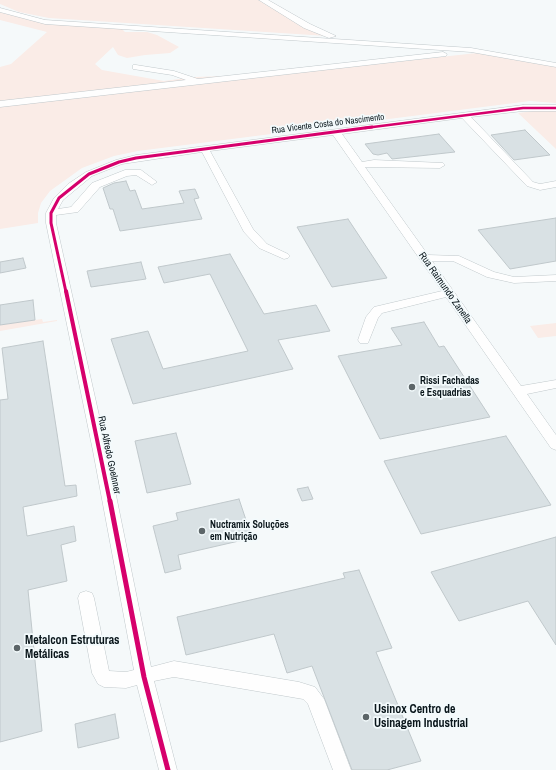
<!DOCTYPE html>
<html>
<head>
<meta charset="utf-8">
<style>
	body { margin:0 }
	canvas { display:block; background:#f5f9fa }
</style>
</head>
<body>
<canvas width="556" height="770"></canvas>
<script>
const ctx = document.querySelector('canvas').getContext('2d');
ctx.lineJoin = 'round';
function fill(path, color) { ctx.fillStyle = color; ctx.fill(path, 'evenodd'); }
const toPath = rows => new Path2D(rows.map(r => 'M' + r).join(''));
function strokePath(path, color, width, dash) { ctx.strokeStyle = color; ctx.lineWidth = width; ctx.lineCap = dash ? 'butt' : 'round'; ctx.setLineDash(dash || []); ctx.stroke(path); }
function drawText(font, color, halo, rows, align = 'center') {
  ctx.font = font + ' "Archivo Narrow",sans-serif'; ctx.lineWidth = 3.5; ctx.setLineDash([]); ctx.textBaseline = 'middle'; ctx.strokeStyle = halo; ctx.fillStyle = color; for (const [text, x, y, turn = 0] of rows) {
    ctx.save(); ctx.translate(x, y); ctx.rotate((+turn || 0) * Math.PI / 180); ctx.textAlign = isNaN(turn) ? turn : align; if (halo) ctx.strokeText(text, 0, 0); ctx.fillText(text, 0, 0); ctx.restore();
  }
}
fill(toPath([
	[0,0,259,0,311,30,327,36,49,18,19,12,0,4],
	[0,12,45,23,120,27,125,32,147,32,157,35,179,47,170,53,145,55,127,58,118,55,113,47,95,64,102,70,164,81,194,77,228,76,238,79,477,53,556,67,556,103,530,101,138,151,114,156,82,168,50,191,41,203,38,213,38,223,0,229,0,67,11,64,47,32,0,20],
	[542,110,556,111,556,149,518,113],
	[42,319,43,322,57,320,57,321,0,331,0,325],
	[556,323,556,336,538,338,530,326]
]), '#faece7');
const building = toPath([
	[525,130,550,155,514,160,491,135,525,130],
	[439,134,455,152,392,159,387,153,378,155,373,154,365,144,439,134],
	[126,181,130,191,135,190,142,209,184,203,179,191,195,189,199,198,194,199,202,219,120,231,113,209,110,209,103,188,114,183,126,181],
	[556,218,556,261,510,269,478,230,556,218],
	[348,219,387,278,332,287,297,227,348,219],
	[230,254,264,314,316,305,330,331,278,340,293,369,133,404,111,339,148,331,163,369,248,351,210,274,164,283,158,267,230,254],
	[23,258,26,268,0,273,0,262,23,258],
	[141,262,146,279,91,287,87,271,141,262],
	[33,300,35,320,0,325,0,305,33,300],
	[424,322,439,347,444,346,490,417,380,439,338,356,402,345,391,328,424,322],
	[43,341,65,486,76,485,77,496,23,507,27,536,74,526,76,541,61,545,67,581,28,590,42,731,0,742,0,400,8,399,2,348,43,341],
	[176,433,191,484,147,493,135,441,176,433],
	[506,436,551,505,421,534,384,461,506,436],
	[308,487,313,499,302,501,297,489,308,487],
	[239,499,252,538,178,555,181,569,165,573,153,526,178,520,176,513,239,499],
	[556,537,556,645,528,601,459,621,431,572,556,537],
	[359,570,392,648,376,652,421,761,387,770,352,770,312,666,287,673,274,634,186,655,177,617,345,578,343,573,359,570],
	[115,714,119,738,78,748,75,724,115,714]
]);
fill(building, '#d9e1e4');
strokePath(building, '#c0c8cb', 1);
const minor = toPath([
	[259,0,268,0,310,24,336,36,329,38,304,28,259,0],
	[0,8,45,20,471,48,556,63,556,67,471,52,45,24,0,12,0,8],
	[443,52,447,54,446,56,0,107,0,101,186,80,172,75,133,69,133,65,136,65,174,71,198,79,443,52],
	[523,105,556,105,556,111,523,111,471,117,533,182,540,184,556,181,556,187,540,190,527,186,462,118,342,134,362,162,374,160,443,163,445,165,440,168,365,167,428,255,459,256,494,272,514,277,556,275,556,281,514,283,487,277,453,261,432,261,521,386,556,380,556,388,527,394,556,435,556,450,551,448,446,297,382,313,378,318,368,343,360,343,358,340,366,317,374,307,442,291,333,135,210,151,253,229,267,244,288,254,290,256,288,258,284,259,259,248,244,232,202,152,122,164,92,176,63,200,58,209,71,207,92,183,125,170,141,170,157,182,152,185,136,175,127,176,100,187,78,212,56,215,56,223,107,451,151,667,174,661,299,682,315,687,324,699,351,770,333,770,308,704,303,699,174,677,154,681,177,770,159,770,137,685,126,688,104,687,98,684,92,673,78,598,80,593,86,591,92,593,94,598,109,671,126,672,134,670,93,451,46,223,46,213,54,198,68,184,86,172,116,160,136,155,523,105]
]);
strokePath(minor, '#c0c8cb', 1);
fill(minor, '#fefefe');
strokePath(toPath([
	[365,128,523,108,556,108]
]), '#d6006c', 2.5);
strokePath(toPath([
	[66,292,51,223,51,213,59,198,89,174,119,162,136,158,372,127]
]), '#d6006c', 3);
strokePath(toPath([
	[66,291,110,502]
]), '#d6006c', 4);
strokePath(toPath([
	[110,501,144,677,168,770]
]), '#d6006c', 5);
for (const [x, y, r, color] of [
	[412,387,4,"#5c6568"],
	[202,531,4,"#5c6568"],
	[17,648,4,"#5c6568"],
	[366,717,4,"#5c6568"]
]) { const dot = new Path2D(); dot.arc(x, y, r, 0, 2 * Math.PI); ctx.fillStyle = color; ctx.fill(dot); strokePath(dot, '#f3fafc', 1.5); }
drawText('9px', '#09151a', '#f3fafc', [
	["Rua Vicente Costa do Nascimento",328,124,-7]
]);
drawText('10px', '#09151a', '#f3fafc', [
	["Rua Raimundo Zanella",445,288,55],
	["Rua Alfredo Goelnner",109,455,78]
]);
drawText('bold 10px', '#09151a', '#f3fafc', [
	["Rissi Fachadas",420,381],
	["e Esquadrias",420,393],
	["Nuctramix Soluções",210,525],
	["em Nutrição",210,537]
], 'left');
drawText('bold 12px', '#09151a', '#f3fafc', [
	["Metalcon Estruturas",25,641],
	["Metálicas",25,655],
	["Usinox Centro de",374,710],
	["Usinagem Industrial",374,724]
], 'left');
</script>
</body>
</html>
